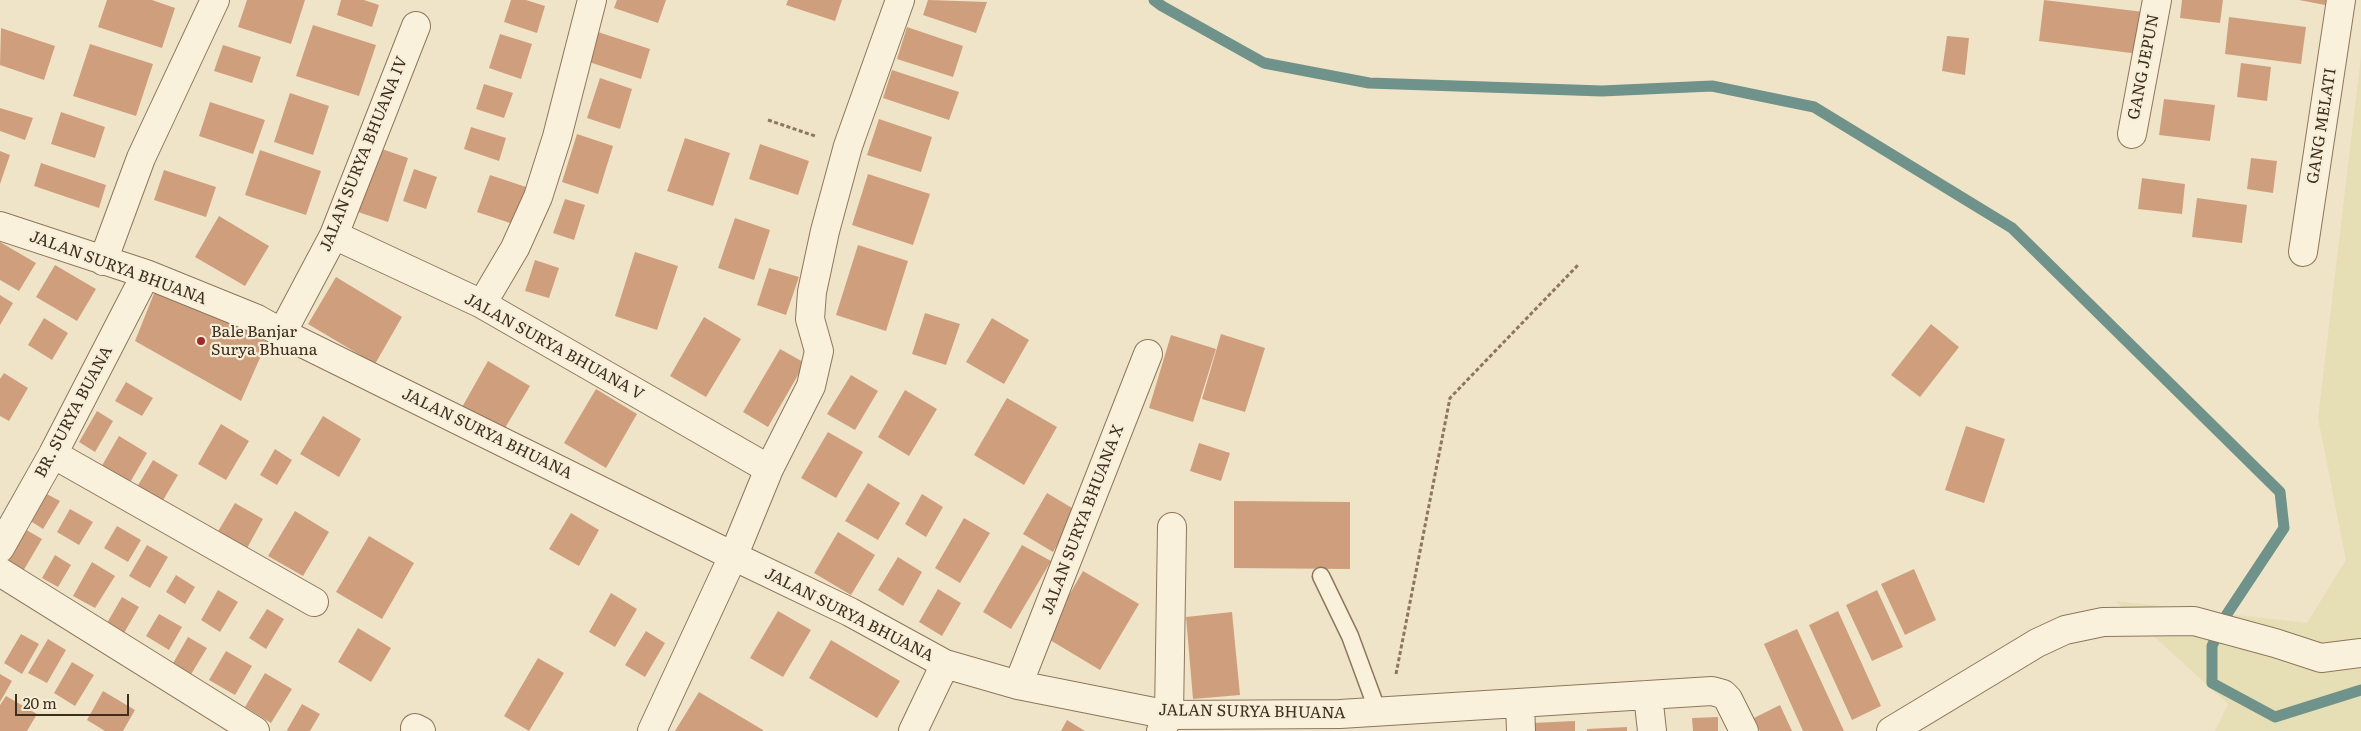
<!DOCTYPE html>
<html>
<head>
<meta charset="utf-8">
<style>
	body { margin:0 }
	#map { position:relative; width:2361px; height:731px; overflow:hidden; background:#f0e4c8; font-family:Literata,serif }
	canvas { display:block }
	.scale { position:absolute; left:15px; top:694px; width:114px; height:22px; box-sizing:border-box; border:2px solid #3d2e20; border-top:0; padding-left:6px; font-size:15px; line-height:18px; white-space:nowrap; color:#3d2e20; -webkit-text-stroke:4px #f7eed8; paint-order:stroke }
</style>
</head>
<body>
<div id="map">
<canvas width="2361" height="731"></canvas>
<div class="scale">20 m</div>
</div>
<script>
const ctx = document.querySelector('canvas').getContext('2d');
ctx.lineJoin = 'round';
function fill(path, color) { ctx.fillStyle = color; ctx.fill(path, 'evenodd'); }
const toPath = rows => new Path2D(rows.map(r => 'M' + r).join(''));
function strokePath(path, color, width, dash) { ctx.strokeStyle = color; ctx.lineWidth = width; ctx.lineCap = dash ? 'butt' : 'round'; ctx.setLineDash(dash || []); ctx.stroke(path); }
function drawText(font, color, halo, rows, align = 'center') {
  ctx.font = font + ' Literata,serif'; ctx.lineWidth = 4.5; ctx.setLineDash([]); ctx.textBaseline = 'middle'; ctx.strokeStyle = halo; ctx.fillStyle = color; for (const [text, x, y, turn = 0] of rows) {
    ctx.save(); ctx.translate(x, y); ctx.rotate((+turn || 0) * Math.PI / 180); ctx.textAlign = isNaN(turn) ? turn : align; if (halo) ctx.strokeText(text, 0, 0); ctx.fillText(text, 0, 0); ctx.restore();
  }
}
fill(toPath([
	[2361,56,2361,731,2215,731,2228,704,2115,601,2307,623,2346,560,2318,418]
]), '#e6deb5');
strokePath(toPath([
	[1154,0,1162,6,1264,63,1369,83,1602,91,1712,86,1814,107,2012,228,2280,492,2284,528,2227,614,2212,646,2212,683,2275,717,2361,690]
]), '#6f938a', 11);
fill(toPath([
	[107,0,152,0,175,8,162,48,98,27],
	[247,0,305,0,291,44,238,27],
	[341,0,364,0,379,5,372,27,337,15],
	[511,0,526,0,545,6,537,33,504,22],
	[617,0,666,0,658,23,614,8],
	[788,0,842,0,835,21,786,5],
	[928,0,987,2,976,33,923,15],
	[2044,0,2152,13,2146,55,2039,41],
	[2182,0,2223,0,2220,23,2180,18],
	[2299,0,2326,0,2325,5],
	[2229,17,2306,27,2301,64,2225,54],
	[313,25,376,45,359,96,296,76],
	[907,27,963,46,953,77,897,59],
	[1,28,55,46,44,80,0,65],
	[598,32,650,49,641,79,589,62],
	[500,34,532,44,521,79,489,68],
	[1947,36,1969,38,1965,75,1942,71],
	[90,44,153,64,136,116,73,96],
	[223,45,261,57,252,83,214,71],
	[2241,63,2271,67,2267,101,2237,97],
	[892,70,959,92,949,120,883,98],
	[600,78,632,89,620,129,587,118],
	[484,84,513,93,504,118,476,109],
	[290,93,329,106,313,155,274,142],
	[2164,99,2215,105,2210,141,2159,135],
	[210,102,265,120,253,154,199,136],
	[0,108,33,118,25,140,0,131],
	[61,112,105,127,95,158,51,144],
	[879,119,932,137,921,172,867,155],
	[471,127,506,138,499,161,464,149],
	[577,134,613,146,598,194,562,182],
	[685,138,730,153,713,206,667,191],
	[760,144,809,161,798,195,749,179],
	[379,148,408,158,388,222,358,212],
	[260,150,321,171,306,215,245,195],
	[0,151,10,155,0,184],
	[2251,158,2277,161,2273,193,2247,189],
	[41,163,106,185,99,208,34,186],
	[414,169,437,177,426,209,403,201],
	[164,170,216,187,206,217,154,200],
	[868,174,930,194,913,245,852,225],
	[490,175,529,188,516,225,477,212],
	[2142,178,2185,184,2182,214,2138,209],
	[2197,198,2247,205,2242,243,2192,237],
	[565,199,585,205,574,240,553,233],
	[219,216,269,246,245,286,195,257],
	[735,218,770,230,754,280,718,268],
	[0,242,36,263,19,291,0,280],
	[858,245,908,261,886,331,836,315],
	[635,252,678,266,657,330,615,316],
	[535,260,559,268,549,298,525,291],
	[55,265,96,289,77,321,36,297],
	[769,268,799,277,786,315,757,305],
	[336,277,402,317,375,364,308,324],
	[159,281,267,342,241,401,135,341],
	[0,295,13,303,0,325],
	[925,313,960,324,946,365,912,354],
	[704,317,741,339,706,397,670,376],
	[44,318,68,333,52,360,28,345],
	[992,318,1029,340,1004,384,966,362],
	[1931,324,1959,347,1920,397,1891,375],
	[1221,334,1265,348,1245,412,1202,399],
	[1171,335,1216,349,1193,422,1149,408],
	[780,349,805,363,768,427,743,412],
	[488,361,530,386,502,433,461,409],
	[4,373,28,388,9,421,0,416,0,379],
	[851,375,878,391,855,430,827,414],
	[126,382,153,398,142,416,115,401],
	[596,389,637,414,606,468,564,443],
	[905,390,937,409,909,456,878,437],
	[1007,398,1057,427,1024,485,974,455],
	[97,411,113,421,95,452,79,442],
	[323,416,361,439,339,477,300,454],
	[221,424,249,441,226,480,198,464],
	[1966,426,2005,439,1984,503,1945,490],
	[828,432,863,452,836,498,801,478],
	[119,436,147,453,128,486,100,469],
	[1199,443,1230,453,1221,481,1190,471],
	[275,449,292,460,277,485,260,475],
	[153,460,178,475,162,502,137,487],
	[868,483,900,503,878,540,845,521],
	[45,493,60,501,43,529,29,520],
	[1047,493,1077,511,1053,552,1023,534],
	[922,494,943,507,926,537,905,524],
	[1234,501,1350,502,1350,569,1234,568],
	[235,503,263,519,246,550,217,533],
	[70,509,93,522,79,545,57,532],
	[295,511,329,532,303,576,268,556],
	[571,513,599,530,579,566,549,549],
	[964,518,990,533,960,583,935,568],
	[117,526,141,540,128,562,104,548],
	[23,528,42,539,22,573,3,561],
	[838,532,875,555,851,595,814,573],
	[369,536,414,563,382,619,336,592],
	[147,545,168,557,150,588,129,576],
	[1022,545,1051,561,1011,629,983,612],
	[55,555,71,565,58,587,42,578],
	[898,557,922,572,903,606,878,590],
	[92,562,115,576,95,608,73,596],
	[1914,569,1936,620,1905,635,1881,584],
	[1083,571,1139,604,1100,670,1045,637],
	[176,575,195,587,185,604,166,592],
	[938,589,961,603,942,636,919,622],
	[218,590,238,602,220,632,201,620],
	[1877,590,1903,647,1872,661,1846,605],
	[611,593,637,609,615,647,589,632],
	[122,597,139,607,124,633,107,623],
	[267,609,284,619,266,649,249,638],
	[778,611,811,630,783,677,750,658],
	[1838,611,1881,706,1852,720,1809,625],
	[1232,612,1240,695,1193,699,1186,617],
	[159,614,182,627,169,650,146,636],
	[358,628,391,648,371,682,338,662],
	[1797,629,1844,731,1803,731,1764,644],
	[646,631,665,643,645,677,625,665],
	[21,634,39,644,22,674,4,663],
	[188,637,207,648,190,676,172,665],
	[48,639,66,650,47,683,28,673],
	[831,640,900,681,877,718,809,678],
	[226,651,252,666,235,695,209,680],
	[538,658,564,673,529,731,504,716],
	[72,662,94,675,75,706,54,693],
	[265,673,292,689,271,723,245,707],
	[0,674,12,681,0,702],
	[103,691,135,710,123,731,105,731,87,720],
	[699,692,763,730,763,731,675,731],
	[6,696,37,714,27,731,0,731,0,705],
	[302,704,320,714,310,731,288,731,287,730],
	[1780,705,1792,731,1760,731,1754,718],
	[1718,717,1718,731,1693,731,1692,718],
	[1067,720,1085,731,1061,731],
	[1575,721,1575,731,1532,731,1532,723],
	[1627,727,1627,731,1587,731,1587,729]
]), '#cf9f7d');
const lane = toPath([
	[1321,576,1350,636,1378,712]
]);
const street = toPath([
	[2132,134,2157,0],
	[0,226,146,274,257,319,282,333,733,556,850,612,945,664,1018,685,1169,715,1340,714,1712,691,1723,694,1728,699,1744,731],
	[334,235,482,304,769,469],
	[2303,252,2341,0],
	[103,261,141,158,215,0],
	[482,304,515,248,538,197,557,137,592,0],
	[282,333,334,235,416,26],
	[53,454,314,602],
	[0,548,53,454,146,274],
	[0,572,255,731],
	[1018,685,1148,354],
	[1648,695,1652,731],
	[1520,703,1521,731],
	[415,728,421,731],
	[652,731,735,552,769,469,811,386,819,351,810,319,812,292,825,231,848,146,900,0],
	[913,731,945,664],
	[1161,731,1169,715,1172,527],
	[1891,731,2037,643,2065,630,2103,622,2194,621,2275,643,2321,658,2361,653]
]);
strokePath(lane, '#8d765c', 19);
strokePath(street, '#8d765c', 30);
strokePath(toPath([
	[768,120,815,136],
	[1396,674,1450,398,1578,265]
]), '#8d765c', 3, [4, 2.5]);
strokePath(lane, '#faf1dc', 16);
strokePath(street, '#faf1dc', 28);
for (const [x, y, r, color] of [
	[201,341,5,"#9e2a2b"]
]) { const dot = new Path2D(); dot.arc(x, y, r, 0, 2 * Math.PI); ctx.fillStyle = color; ctx.fill(dot); strokePath(dot, '#f7eed8', 2); }
drawText('16px', '#3d2e20', '#f7eed8', [
	["GANG JEPUN",2144,67,-79],
	["GANG MELATI",2322,126,-81],
	["JALAN SURYA BHUANA IV",364,154,-68],
	["JALAN SURYA BHUANA",118,268,20],
	["JALAN SURYA BHUANA V",554,347,29],
	["BR. SURYA BUANA",74,412,-62],
	["JALAN SURYA BHUANA",487,434,26],
	["JALAN SURYA BHUANA X",1083,520,-69],
	["JALAN SURYA BHUANA",849,615,27],
	["JALAN SURYA BHUANA",1252,712,1]
]);
drawText('16px', '#3d2e20', '#f7eed8', [
	["Bale Banjar",211,332],
	["Surya Bhuana",211,350]
], 'left');
</script>
</body>
</html>
